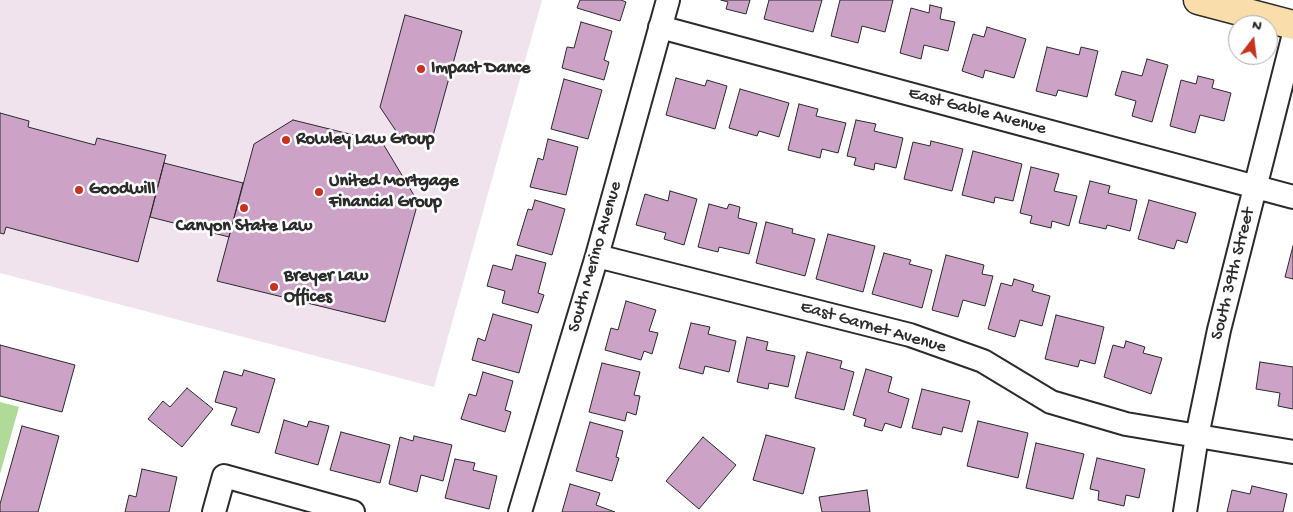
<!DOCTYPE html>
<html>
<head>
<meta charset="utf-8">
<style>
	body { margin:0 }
	#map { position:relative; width:1293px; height:512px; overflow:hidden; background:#fff; font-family:"Gochi Hand",sans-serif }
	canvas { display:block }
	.north { position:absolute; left:1228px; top:15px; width:50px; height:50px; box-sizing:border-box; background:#fff; border:1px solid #aaa; border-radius:50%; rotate:15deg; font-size:14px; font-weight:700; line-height:20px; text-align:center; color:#2b2b2b }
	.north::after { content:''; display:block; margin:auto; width:18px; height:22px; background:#c8321e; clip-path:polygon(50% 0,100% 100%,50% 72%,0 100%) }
</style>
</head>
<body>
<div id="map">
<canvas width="1293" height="512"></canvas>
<div class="north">N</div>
</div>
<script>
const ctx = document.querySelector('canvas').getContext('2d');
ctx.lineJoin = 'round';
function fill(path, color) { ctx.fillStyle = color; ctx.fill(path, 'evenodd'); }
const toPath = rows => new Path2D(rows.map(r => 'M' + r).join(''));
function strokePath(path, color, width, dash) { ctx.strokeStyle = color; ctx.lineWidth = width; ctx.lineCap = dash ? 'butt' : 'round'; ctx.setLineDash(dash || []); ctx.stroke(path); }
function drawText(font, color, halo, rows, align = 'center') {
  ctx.font = font + ' "Gochi Hand",sans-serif'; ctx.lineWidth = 5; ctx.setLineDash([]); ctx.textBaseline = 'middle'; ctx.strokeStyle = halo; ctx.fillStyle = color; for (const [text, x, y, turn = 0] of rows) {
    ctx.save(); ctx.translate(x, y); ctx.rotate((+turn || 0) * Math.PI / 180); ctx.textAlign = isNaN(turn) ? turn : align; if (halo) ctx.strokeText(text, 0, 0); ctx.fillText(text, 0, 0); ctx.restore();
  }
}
fill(toPath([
	[0,0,542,0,434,387,0,273]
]), '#f0e3ee');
fill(toPath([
	[0,402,19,407,0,474]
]), '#b0da97');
const building = toPath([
	[580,0,621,0,626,2,620,21,577,8,580,0],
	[721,0,750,0,746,14,726,9,728,2,721,0],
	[769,0,822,0,813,32,764,19,769,0],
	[840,0,893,0,885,32,862,26,858,43,831,36,840,0],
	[930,5,942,8,940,19,955,22,948,51,924,45,921,59,900,53,911,8,929,13,930,5],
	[405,15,462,31,431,143,398,134,380,107,405,15],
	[581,22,612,31,604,60,609,62,604,80,562,68,567,47,574,48,581,22],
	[987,27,1026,39,1014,78,985,70,983,78,962,71,973,34,984,37,987,27],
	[1047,47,1079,55,1081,47,1098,51,1087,97,1058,90,1056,96,1036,91,1047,47],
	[1147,59,1168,65,1152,122,1132,116,1136,101,1115,95,1122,71,1142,76,1147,59],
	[1198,76,1214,80,1212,88,1231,93,1224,121,1200,115,1195,133,1170,126,1181,80,1196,84,1198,76],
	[676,78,705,86,707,80,727,86,715,129,666,115,676,78],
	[564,79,602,90,588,139,551,129,564,79],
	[740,89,789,103,779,137,759,131,757,136,729,128,740,89],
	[799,104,818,109,816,116,846,123,838,153,822,149,820,158,788,150,799,104],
	[0,113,29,121,28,127,95,145,97,138,166,155,138,262,6,227,4,234,0,233,0,113],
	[293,120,382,142,418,202,385,322,217,281,254,144,293,120],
	[856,120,876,124,874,131,903,138,896,168,875,163,874,170,854,165,856,158,847,156,856,120],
	[548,139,578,147,566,195,530,187,538,158,543,160,548,139],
	[931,141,963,149,952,191,904,179,913,142,930,146,931,141],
	[973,151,1022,164,1013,201,995,197,994,203,962,195,973,151],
	[164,163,243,183,229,237,150,217,164,163],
	[1031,167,1059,174,1054,191,1077,196,1069,226,1052,221,1051,228,1030,223,1032,216,1020,213,1031,167],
	[1090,181,1110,186,1108,193,1137,200,1130,231,1107,225,1106,229,1079,223,1090,181],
	[670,191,697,199,684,245,664,239,666,233,636,225,645,194,668,201,670,191],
	[535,200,565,209,552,255,517,245,528,209,532,210,535,200],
	[1149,200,1196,213,1187,243,1177,240,1174,249,1138,239,1149,200],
	[709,204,727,209,729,204,740,207,738,218,757,223,749,254,719,247,718,252,698,247,709,204],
	[766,222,793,229,792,233,815,239,805,276,756,263,766,222],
	[828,234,875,246,863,292,816,279,828,234],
	[1293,246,1293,279,1285,277,1293,246],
	[884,253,911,260,909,264,932,270,922,308,872,294,884,253],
	[516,255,546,263,538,293,544,295,538,313,502,303,505,291,487,286,493,265,512,270,516,255],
	[946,255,984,265,982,274,993,276,985,306,963,300,958,317,932,310,946,255],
	[1014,279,1034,285,1032,291,1050,296,1042,326,1020,320,1015,337,988,329,1001,283,1012,286,1014,279],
	[626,301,656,310,649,331,658,333,652,354,644,351,641,360,605,350,611,328,618,330,626,301],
	[493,314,532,325,519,373,472,360,478,338,485,341,493,314],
	[1056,315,1104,327,1095,364,1080,360,1078,367,1045,359,1056,315],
	[691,323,710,327,708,334,736,341,729,372,705,366,703,374,679,368,691,323],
	[747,337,768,342,766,350,795,356,788,387,769,383,768,389,737,382,747,337],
	[1126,341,1145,347,1143,353,1162,358,1151,394,1104,377,1113,345,1124,348,1126,341],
	[0,345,75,365,62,412,0,396,0,345],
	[807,352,842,361,840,368,854,372,844,410,795,398,807,352],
	[1260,362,1293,367,1293,409,1278,406,1280,393,1256,389,1260,362],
	[602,363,640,372,634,395,640,396,636,415,627,412,625,421,589,412,602,363],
	[866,369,892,377,888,392,909,399,901,428,885,423,882,431,864,426,866,419,853,415,866,369],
	[244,370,275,379,259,433,231,425,237,408,215,402,224,371,242,376,244,370],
	[483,372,513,381,505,410,511,412,505,432,461,419,469,394,476,396,483,372],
	[187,388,213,409,182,447,148,419,163,401,170,407,187,388],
	[922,389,970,401,962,432,943,427,941,435,912,428,922,389],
	[284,420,307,427,309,421,329,426,318,465,275,453,284,420],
	[978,421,1028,433,1018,478,967,466,978,421],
	[590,422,623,431,616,457,619,458,612,481,576,471,590,422],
	[22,426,59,436,38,512,0,512,0,504,22,426],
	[341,432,390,445,380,483,330,470,341,432],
	[766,435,815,448,803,494,753,480,766,435],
	[414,436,452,445,443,481,421,475,417,492,389,484,400,437,413,441,414,436],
	[703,437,736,465,699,509,666,481,703,437],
	[1036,443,1084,454,1073,499,1026,488,1036,443],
	[1097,458,1145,469,1139,498,1126,495,1124,506,1098,500,1099,491,1090,489,1097,458],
	[455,459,475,463,473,470,497,476,489,509,445,498,455,459],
	[142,469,177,477,169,512,125,512,129,495,136,497,142,469],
	[570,484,600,493,596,505,615,512,562,512,570,484],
	[1252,486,1287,494,1283,512,1227,512,1232,490,1250,494,1252,486],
	[867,490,870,512,822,512,819,497,867,490]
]);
fill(building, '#cca2c7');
strokePath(building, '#2b2b2b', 1);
const minor = toPath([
	[660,27,1293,197],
	[597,256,910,335,983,361,1051,402,1126,424,1293,452],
	[214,512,224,476,353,512],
	[520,512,597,256,668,0],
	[1185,512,1197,436,1219,330,1293,38]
]);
const major = toPath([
	[1198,0,1293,25]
]);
strokePath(minor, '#2b2b2b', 26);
strokePath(major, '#2b2b2b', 31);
strokePath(minor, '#fff', 22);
strokePath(major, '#f9deab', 28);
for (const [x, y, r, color] of [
	[421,69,5,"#c8321e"],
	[286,140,5,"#c8321e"],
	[79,190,5,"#c8321e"],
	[319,192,5,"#c8321e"],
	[244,208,5,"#c8321e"],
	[274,287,5,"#c8321e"]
]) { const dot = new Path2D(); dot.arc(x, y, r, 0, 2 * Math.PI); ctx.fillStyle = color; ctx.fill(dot); strokePath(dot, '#fff', 2); }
drawText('bold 18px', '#2b2b2b', '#fff', [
	["Impact Dance",431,69],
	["Rowley Law Group",296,140],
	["United Mortgage",329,182],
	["Financial Group",329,203],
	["Goodwill",89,190],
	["Canyon State Law",244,227,"center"],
	["Breyer Law",284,277],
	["Offices",284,298]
], 'left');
drawText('18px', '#2b2b2b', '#fff', [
	["East Gable Avenue",977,112,15],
	["South Merino Avenue",596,257,-74],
	["South 39th Street",1234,274,-76],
	["East Garnet Avenue",873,328,16]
]);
</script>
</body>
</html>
